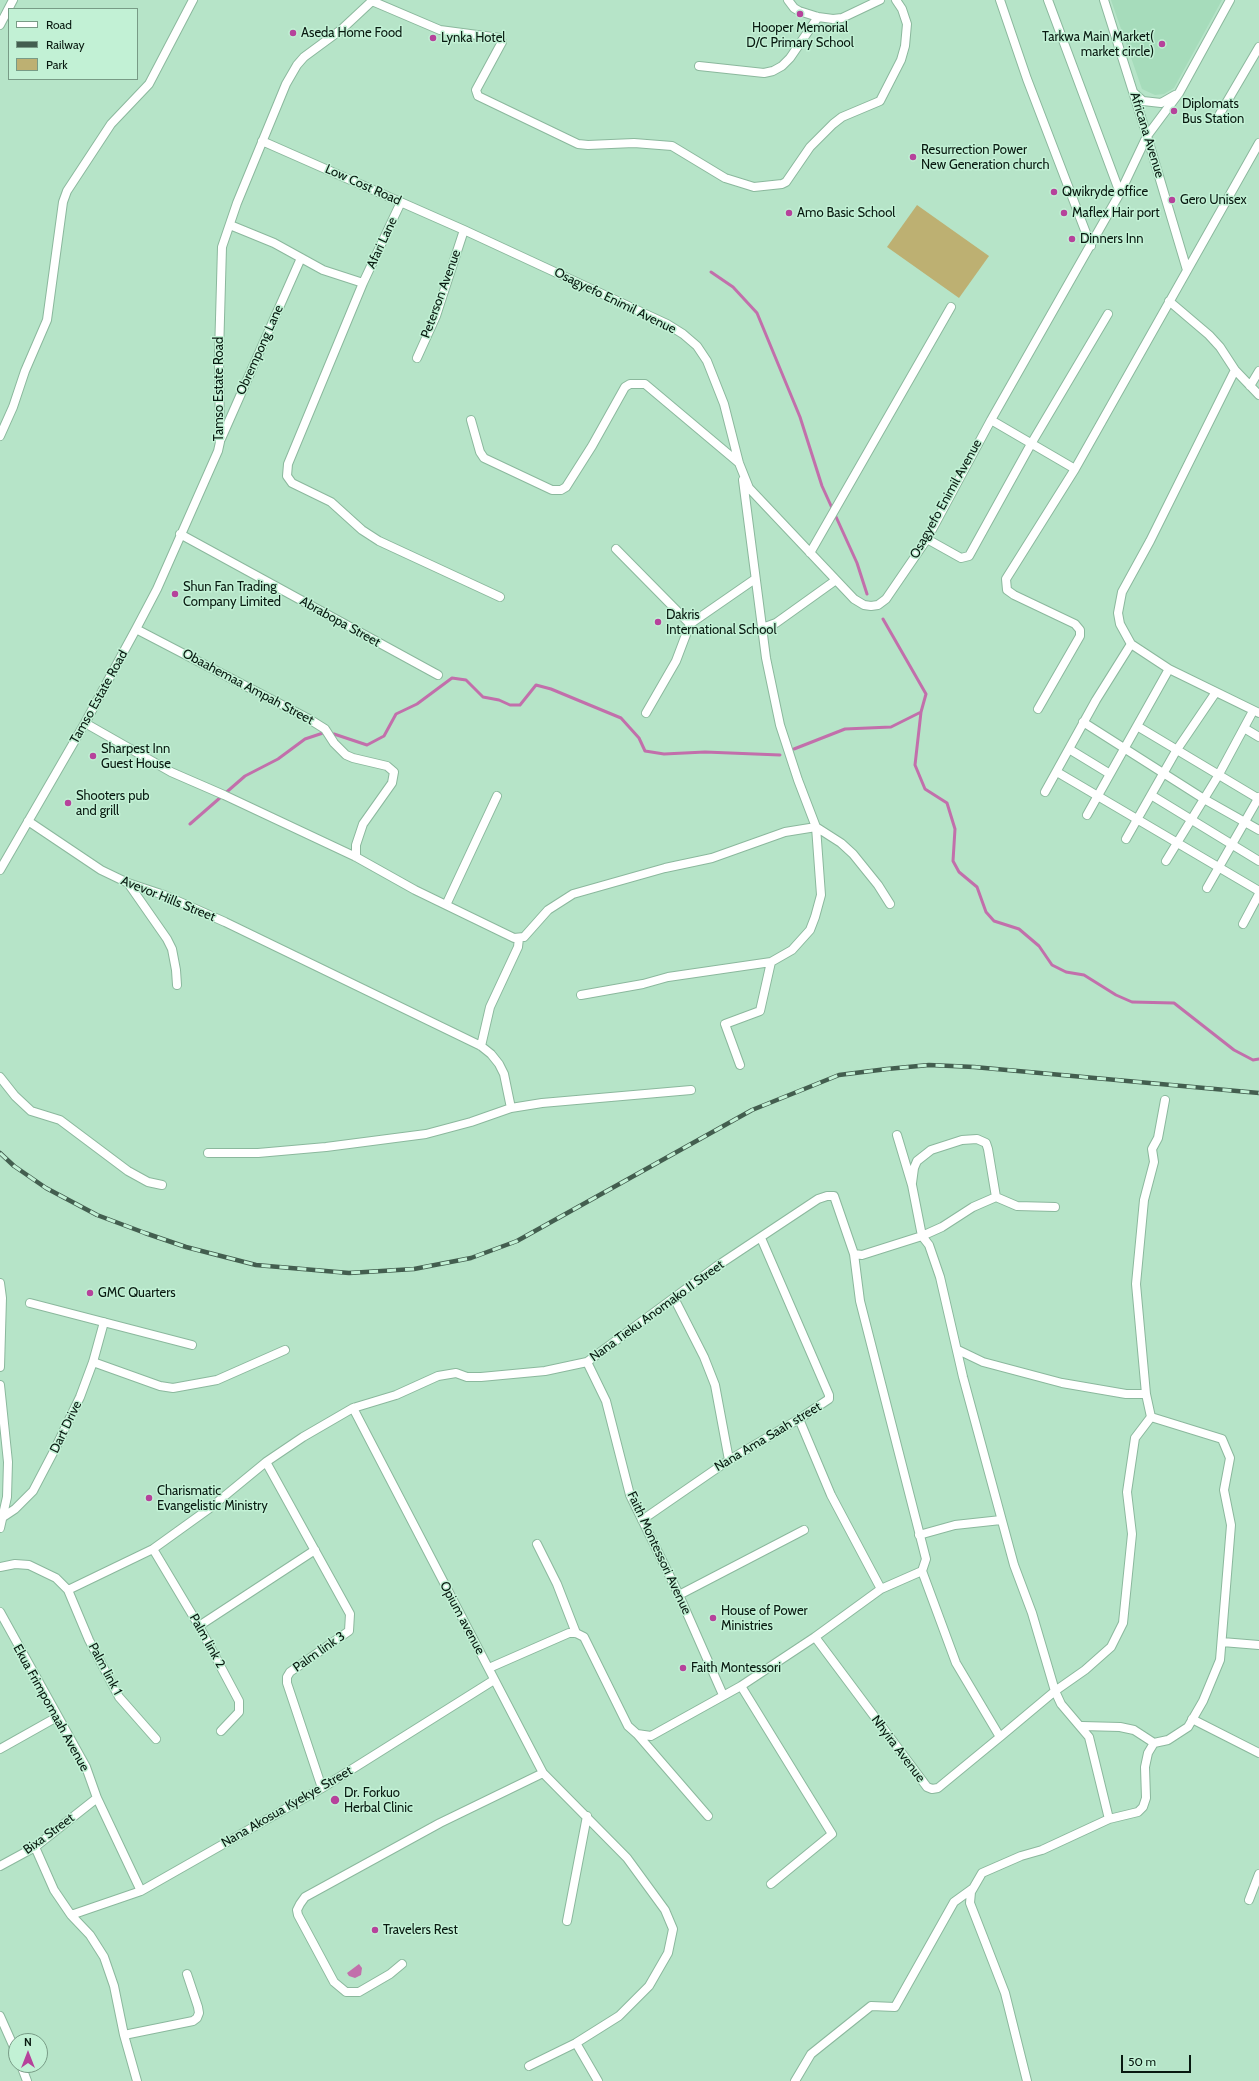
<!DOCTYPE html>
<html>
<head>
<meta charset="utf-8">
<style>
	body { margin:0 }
	#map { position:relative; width:1259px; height:2081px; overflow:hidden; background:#b6e4c8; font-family:Cabin,sans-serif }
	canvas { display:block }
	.legend { position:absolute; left:8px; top:8px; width:130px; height:72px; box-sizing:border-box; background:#c2f1d5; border:1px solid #789b86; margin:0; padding:5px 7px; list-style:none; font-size:12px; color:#081910 }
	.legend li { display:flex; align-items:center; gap:8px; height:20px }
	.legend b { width:20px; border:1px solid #789b86 }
	.north { position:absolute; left:8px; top:2033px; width:40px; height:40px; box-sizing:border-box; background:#c2f1d5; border:1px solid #789b86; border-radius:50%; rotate:0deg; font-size:11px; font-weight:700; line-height:16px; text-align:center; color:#081910 }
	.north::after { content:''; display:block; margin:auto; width:14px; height:18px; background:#b6429b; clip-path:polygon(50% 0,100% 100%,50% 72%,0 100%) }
	.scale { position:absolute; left:1121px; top:2055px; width:70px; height:18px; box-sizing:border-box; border:2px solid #081910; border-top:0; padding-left:5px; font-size:12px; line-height:14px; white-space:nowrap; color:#081910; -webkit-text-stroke:3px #c2f1d5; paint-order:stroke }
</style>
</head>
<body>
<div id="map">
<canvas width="1259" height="2081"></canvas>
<ul class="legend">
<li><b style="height:5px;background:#fff"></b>Road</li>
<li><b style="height:5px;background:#435e4f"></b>Railway</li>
<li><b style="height:11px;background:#bdb072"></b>Park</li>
</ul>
<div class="north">N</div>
<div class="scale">50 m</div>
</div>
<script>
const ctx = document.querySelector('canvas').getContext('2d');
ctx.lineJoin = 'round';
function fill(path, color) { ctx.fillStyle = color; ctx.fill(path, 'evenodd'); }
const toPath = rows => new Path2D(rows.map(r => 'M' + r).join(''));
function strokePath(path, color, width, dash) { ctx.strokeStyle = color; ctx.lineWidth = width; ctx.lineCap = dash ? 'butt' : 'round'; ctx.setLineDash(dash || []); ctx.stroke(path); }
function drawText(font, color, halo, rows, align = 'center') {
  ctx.font = font + ' Cabin,sans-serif'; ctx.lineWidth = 3; ctx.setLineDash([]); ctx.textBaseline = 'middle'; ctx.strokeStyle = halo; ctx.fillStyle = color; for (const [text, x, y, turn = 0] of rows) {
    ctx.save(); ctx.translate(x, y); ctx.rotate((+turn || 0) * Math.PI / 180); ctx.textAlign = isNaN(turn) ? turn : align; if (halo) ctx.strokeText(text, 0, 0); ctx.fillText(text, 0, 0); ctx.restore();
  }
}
fill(toPath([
	[1111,0,1222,0,1174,88,1164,94,1155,95,1142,89]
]), '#a6dcbb');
fill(toPath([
	[917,205,989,256,959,298,887,247]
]), '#bdb072');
fill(toPath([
	[359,1964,362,1968,361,1975,355,1978,349,1976,347,1973]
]), '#c26fab');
strokePath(toPath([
	[711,272,733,287,757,313,800,417,822,486,857,563,867,594],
	[883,619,926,694,921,712,915,765,925,789,947,803,955,829,953,861,959,872,977,887,986,912,994,921,1019,929,1039,946,1052,965,1066,972,1084,975,1116,995,1132,1002,1174,1003,1234,1050,1253,1060,1259,1059],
	[334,734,367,745,384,736,396,714,417,704,452,678,466,680,483,697,499,700,510,705,520,705,536,685,551,689,621,718,639,738,645,751,664,754,705,752,780,755],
	[794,749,845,729,891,727,921,712],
	[190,824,245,776,278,759,305,739,323,733]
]), '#c26fab', 3);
const minor = toPath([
	[788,0,794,8,799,11,818,17,833,19,842,18,880,0],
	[1000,0,1027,79,1091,246],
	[1048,0,1120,193],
	[1104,0,1147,136,1187,270],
	[372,1,440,30,500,38,502,42,476,90,478,96,578,144,588,145,634,143,672,146,725,178,754,187,782,184,786,182,810,147,833,124,842,117,880,101,901,60,905,46,907,24,902,9,896,0],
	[0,25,13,0],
	[699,66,764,73,773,71,782,66,790,58,818,17],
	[1134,93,1143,101,1161,103,1175,95],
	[1218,117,1259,47],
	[262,141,464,230,667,324,683,334,697,346,707,361,724,404,739,463,749,488,854,599,864,605,871,606,878,605,886,599,927,539,991,420,1120,193,1147,136,1179,93,1230,0],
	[401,202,363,283,288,464,287,476,292,483,331,502,362,530,379,541,500,597],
	[230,225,274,243,323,270,363,283],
	[1169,301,1209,335,1220,347,1235,370,1259,395],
	[417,358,436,316,464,230],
	[1235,370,1150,541,1122,592,1118,613,1120,624,1131,644,1169,669,1259,713],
	[1250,386,1259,371],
	[471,420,480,452,484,458,552,490,561,490,566,487,592,446,625,387,630,384,645,384,739,463],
	[991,420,1075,469],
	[0,436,13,407,25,371,47,320,63,202,67,191,111,124,149,84,193,0],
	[221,439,301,258],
	[180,534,438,675],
	[927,539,961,558,969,556,1031,444,1108,314],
	[616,549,690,624],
	[810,553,951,307],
	[762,628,776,623,836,580],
	[136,629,309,719,325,729,334,743,346,755,353,758,387,766,394,772,392,783,363,824,356,845,356,857],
	[1038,709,1080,636,1080,630,1075,624,1014,595,1007,590,1006,579,1075,469,1259,143],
	[646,713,676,661,690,624,755,579],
	[1083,722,1204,799,1259,830],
	[85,723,171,772,224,795,356,857,415,890,514,938,524,937,548,910,573,894,665,868,712,858,785,832,816,827,841,843,853,854,878,885,890,904],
	[1137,726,1259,799],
	[1244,728,1259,737],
	[1069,749,1110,774],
	[1057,772,1259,891],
	[1045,792,1096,700,1131,644],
	[1151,795,1259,861],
	[1087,815,1169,669],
	[28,821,101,870,128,883,164,895,225,922,481,1046,491,1054,499,1064,504,1074,511,1108],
	[1126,839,1176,751,1216,692],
	[1166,861,1218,776,1253,711],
	[0,870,85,723,136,629,157,589,218,451,220,442,219,354,222,247,237,203,286,84,297,65,304,57,342,29,373,0],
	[128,883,167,939,172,949,176,970,177,985],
	[1207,888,1259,797],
	[446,905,497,796],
	[1243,924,1259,894],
	[581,995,643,984,668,977,771,962,792,950,810,930,815,917,821,895,816,827,798,780,780,725,766,658,743,480],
	[481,1046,490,1007,518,947,519,938],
	[740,1065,725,1024,760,1011,771,962],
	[0,1077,15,1096,31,1111,60,1120,128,1171,148,1182,162,1185],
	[897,1135,912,1185,922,1236,929,1245,940,1277,963,1377,1014,1565,1032,1613,1055,1691,1061,1704,1089,1737,1109,1819],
	[208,1153,258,1153,326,1147,426,1134,471,1122,511,1108,542,1103,691,1090],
	[912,1183,914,1168,917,1161,931,1150,962,1140,977,1139,986,1143,988,1149,996,1197,1017,1206,1055,1207],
	[854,1254,860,1301,926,1559,922,1571,956,1663,1000,1737,1055,1691,1085,1670,1111,1647,1123,1623,1132,1534,1127,1492,1135,1438,1151,1417],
	[0,1283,2,1298,0,1367],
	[674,1298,704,1357,715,1385,729,1460],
	[30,1303,192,1345],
	[958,1350,983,1362,1062,1383,1126,1394,1146,1394],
	[93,1362,160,1386,173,1388,217,1380,285,1350],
	[587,1362,606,1401,630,1495,679,1595,723,1695],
	[0,1385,8,1462,7,1497,0,1528],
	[353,1408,543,1773,627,1858,665,1910,673,1929,668,1953,649,1986,619,2016,576,2043,529,2066],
	[1151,1417,1146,1394,1136,1284,1144,1200,1154,1162,1152,1149,1158,1138,1165,1100],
	[799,1419,831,1495,881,1589],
	[266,1462,350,1614,349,1631,290,1672,287,1677,287,1683,322,1788],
	[3,1517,15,1509,33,1491,55,1449,80,1397,93,1362,104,1322],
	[642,1520,729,1460,799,1419,829,1399,829,1395,761,1238],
	[919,1535,955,1525,1001,1520],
	[537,1544,557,1584,576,1633],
	[153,1549,199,1626,239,1701,239,1712,221,1731],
	[0,1567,15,1564,29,1565,56,1578,68,1590,89,1640,119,1697,156,1739],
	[68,1590,153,1549,210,1508,266,1462,303,1437,353,1408,396,1395,438,1376,456,1373,467,1377,481,1377,545,1371,587,1362,717,1266,818,1199,827,1196,834,1196,854,1254,862,1255,922,1236,942,1227,973,1207,996,1197],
	[679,1595,804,1530],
	[0,1612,86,1767,97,1798,141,1891],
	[199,1626,315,1550],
	[815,1637,927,1787,932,1789,938,1788,1000,1737],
	[1222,1642,1259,1645],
	[489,1668,569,1633,576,1633,584,1637,628,1726,637,1734,651,1736,741,1686,815,1637,881,1589,922,1571],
	[741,1686,832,1834,771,1884],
	[1192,1719,1259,1753],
	[1082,1726,1120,1727,1134,1730,1154,1743],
	[637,1734,708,1816],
	[0,1749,57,1717],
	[35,1847,54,1890,71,1915,90,1935,104,1957,114,1986,124,2035,137,2081],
	[0,1866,35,1847,97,1798],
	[1249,1900,1259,1874],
	[71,1915,141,1891,322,1788,494,1680],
	[567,1921,587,1816],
	[402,1964,390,1974,359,1992,346,1992,334,1982,298,1915,297,1910,300,1904,305,1897,440,1823,543,1773],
	[0,2016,16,2052],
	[124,2035,193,2021,197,2018,199,2013,198,2007,187,1974],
	[576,2043,598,2081],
	[21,2065,27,2081],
	[795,2081,811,2054,871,2006,895,2007,954,1902,972,1889],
	[1027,2081,1005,1993,970,1903,971,1892,982,1873,1021,1856,1042,1850,1109,1819,1138,1812,1143,1807,1146,1798,1145,1767,1148,1753,1154,1743,1168,1740,1188,1727,1203,1701,1220,1660,1231,1525,1224,1490,1230,1458,1222,1439,1151,1417]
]);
strokePath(minor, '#8bb89d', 10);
strokePath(minor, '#fff', 8);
const rail = toPath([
	[0,1153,14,1166,46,1188,97,1215,145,1233,186,1247,256,1265,349,1273,414,1269,471,1258,517,1241,752,1110,839,1075,887,1069,929,1065,974,1067,1259,1093]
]);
strokePath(rail, '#435e4f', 4.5);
strokePath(rail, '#c2f1d5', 3, [9]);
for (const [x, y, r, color] of [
	[800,14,4,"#b6429b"],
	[293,33,4,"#b6429b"],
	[433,38,4,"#b6429b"],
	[1162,44,4,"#b6429b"],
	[1174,111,4,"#b6429b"],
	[913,157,4,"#b6429b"],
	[1054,192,4,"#b6429b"],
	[1172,200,4,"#b6429b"],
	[789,213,4,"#b6429b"],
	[1064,213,4,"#b6429b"],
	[1072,239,4,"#b6429b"],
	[175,594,4,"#b6429b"],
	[658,622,4,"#b6429b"],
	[93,756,4,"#b6429b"],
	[68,803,4,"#b6429b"],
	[90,1293,4,"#b6429b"],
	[149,1498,4,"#b6429b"],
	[713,1618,4,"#b6429b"],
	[683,1668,4,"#b6429b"],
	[335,1800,5,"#b6429b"],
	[375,1930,4,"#b6429b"]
]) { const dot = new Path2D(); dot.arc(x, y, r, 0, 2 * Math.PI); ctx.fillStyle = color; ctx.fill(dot); strokePath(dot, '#c2f1d5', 1.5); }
drawText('13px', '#081910', '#c2f1d5', [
	["Hooper Memorial",800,28,"center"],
	["D/C Primary School",800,43,"center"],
	["Aseda Home Food",301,33],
	["Tarkwa Main Market(",1154,37,"right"],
	["market circle)",1154,52,"right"],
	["Lynka Hotel",441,38],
	["Diplomats",1182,104],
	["Bus Station",1182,119],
	["Resurrection Power",921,150],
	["New Generation church",921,165],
	["Qwikryde office",1062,192],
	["Gero Unisex",1180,200],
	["Amo Basic School",797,213],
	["Maflex Hair port",1072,213],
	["Dinners Inn",1080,239],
	["Shun Fan Trading",183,587],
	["Company Limited",183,602],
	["Dakris",666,615],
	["International School",666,630],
	["Sharpest Inn",101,749],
	["Guest House",101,764],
	["Shooters pub",76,796],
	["and grill",76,811],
	["GMC Quarters",98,1293],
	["Charismatic",157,1491],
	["Evangelistic Ministry",157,1506],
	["House of Power",721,1611],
	["Ministries",721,1626],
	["Faith Montessori",691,1668],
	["Dr. Forkuo",344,1793],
	["Herbal Clinic",344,1808],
	["Travelers Rest",383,1930]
], 'left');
drawText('13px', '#081910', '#c2f1d5', [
	["Africana Avenue",1147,135,73],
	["Low Cost Road",363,185,24],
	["Afari Lane",382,243,-65],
	["Peterson Avenue",441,294,-70],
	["Osagyefo Enimil Avenue",615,301,26],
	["Obrempong Lane",260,350,-66],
	["Tamso Estate Road",219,389,-90],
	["Osagyefo Enimil Avenue",946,499,-61],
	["Abrabopa Street",340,622,29],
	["Obaahemaa Ampah Street",248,687,28],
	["Tamso Estate Road",99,697,-61],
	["Avevor Hills Street",168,899,22],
	["Nana Tieku Anomako II Street",657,1311,-36],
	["Dart Drive",66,1427,-64],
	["Nana Ama Saah street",768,1437,-31],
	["Faith Montessori Avenue",659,1553,65],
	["Opium avenue",462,1618,62],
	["Palm link 2",207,1641,61],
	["Palm link 3",319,1652,-35],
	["Palm link 1",105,1669,62],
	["Ekua Frimpomaah Avenue",51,1708,61],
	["Nhyira Avenue",898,1749,53],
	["Nana Akosua Kyekye Street",287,1807,-30],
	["Bixa Street",49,1834,-36]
]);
</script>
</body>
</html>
